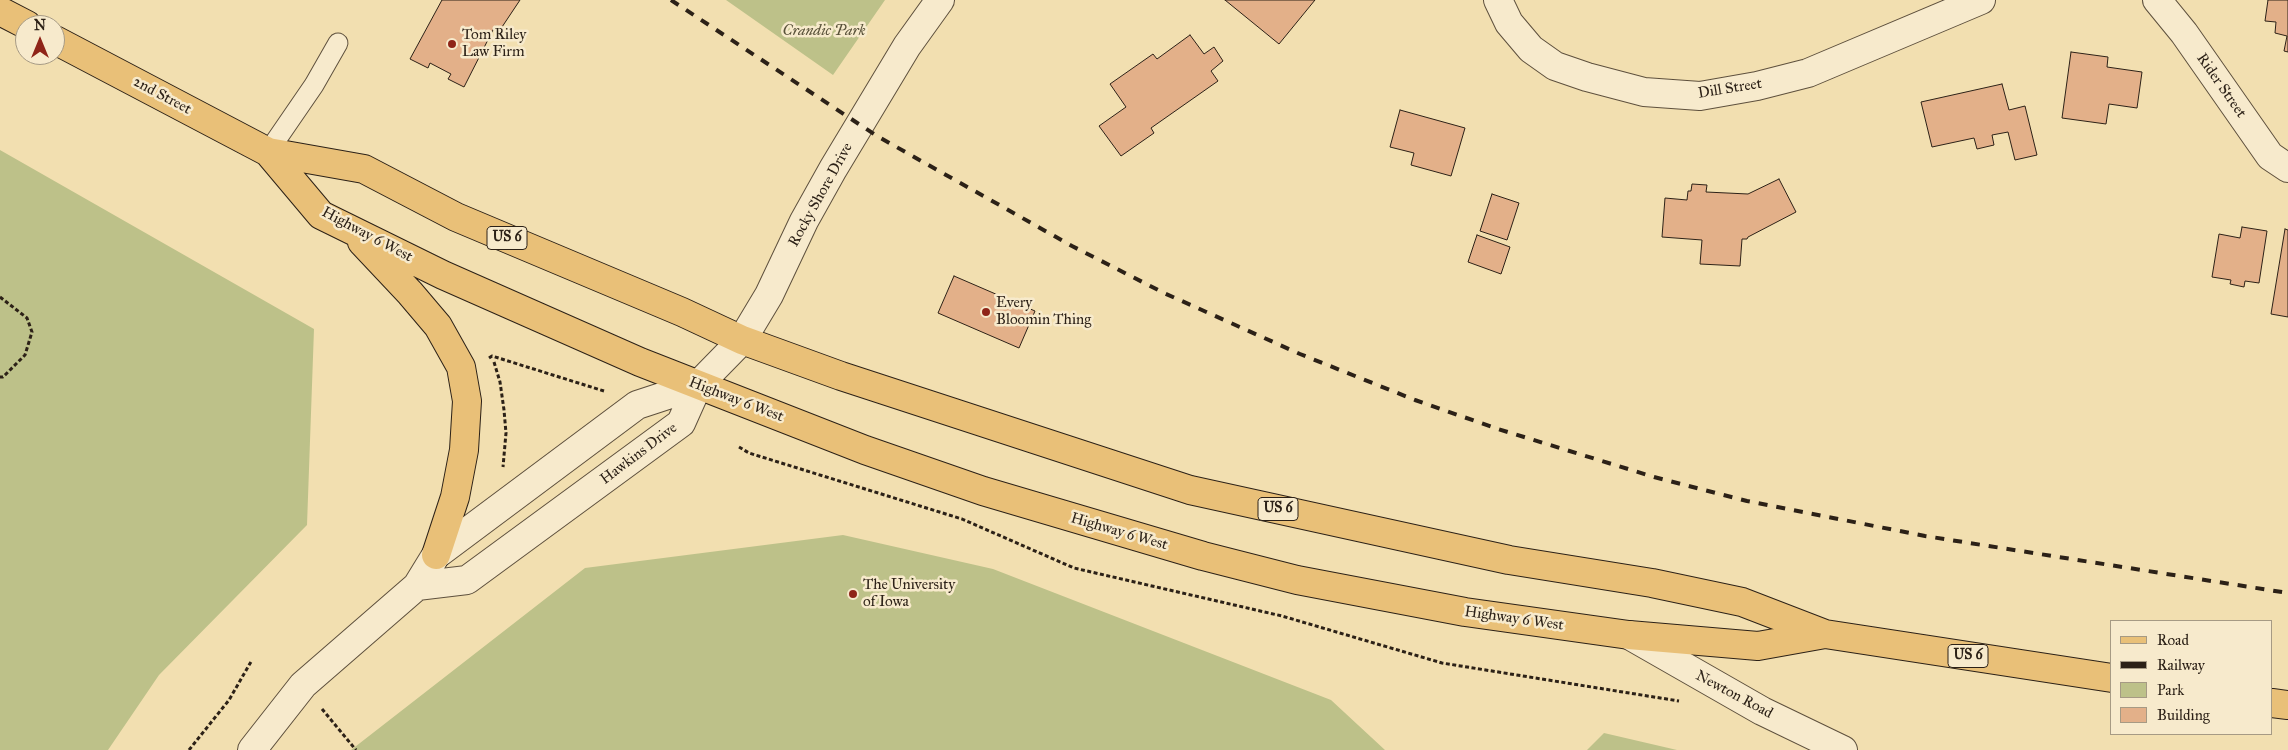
<!DOCTYPE html>
<html>
<head>
<meta charset="utf-8">
<style>
	body { margin:0 }
	#map { position:relative; width:2288px; height:750px; overflow:hidden; background:#f2dfb0; font-family:"IM FELL Great Primer",serif }
	canvas { display:block }
	.legend { position:absolute; left:2110px; top:620px; width:162px; height:115px; box-sizing:border-box; background:#f7eacc; border:1px solid #a69a84; margin:0; padding:6px 9px; list-style:none; font-size:15px; color:#2c2117 }
	.legend li { display:flex; align-items:center; gap:10px; height:25px }
	.legend b { width:25px; border:1px solid #a69a84 }
	.north { position:absolute; left:15px; top:15px; width:50px; height:50px; box-sizing:border-box; background:#f7eacc; border:1px solid #a69a84; border-radius:50%; rotate:0deg; font-size:14px; font-weight:700; line-height:20px; text-align:center; color:#2c2117 }
	.north::after { content:''; display:block; margin:auto; width:18px; height:22px; background:#8f2418; clip-path:polygon(50% 0,100% 100%,50% 72%,0 100%) }
</style>
</head>
<body>
<div id="map">
<canvas width="2288" height="750"></canvas>
<ul class="legend">
<li><b style="height:6px;background:#e9c078"></b>Road</li>
<li><b style="height:6px;background:#2c2117"></b>Railway</li>
<li><b style="height:14px;background:#bdc189"></b>Park</li>
<li><b style="height:14px;background:#e3b089"></b>Building</li>
</ul>
<div class="north">N</div>
</div>
<script>
const ctx = document.querySelector('canvas').getContext('2d');
ctx.lineJoin = 'round';
function fill(path, color) { ctx.fillStyle = color; ctx.fill(path, 'evenodd'); }
const toPath = rows => new Path2D(rows.map(r => 'M' + r).join(''));
function strokePath(path, color, width, dash) { ctx.strokeStyle = color; ctx.lineWidth = width; ctx.lineCap = dash ? 'butt' : 'round'; ctx.setLineDash(dash || []); ctx.stroke(path); }
function drawText(font, color, halo, rows, align = 'center') {
  ctx.font = font + ' "IM FELL Great Primer",serif'; ctx.lineWidth = 5; ctx.setLineDash([]); ctx.textBaseline = 'middle'; ctx.strokeStyle = halo; ctx.fillStyle = color; for (const [text, x, y, turn = 0] of rows) {
    ctx.save(); ctx.translate(x, y); ctx.rotate((+turn || 0) * Math.PI / 180); ctx.textAlign = isNaN(turn) ? turn : align; if (halo) ctx.strokeText(text, 0, 0); ctx.fillText(text, 0, 0); ctx.restore();
  }
}
fill(toPath([
	[726,0,885,0,833,75],
	[0,150,314,329,307,525,159,675,108,750,0,750],
	[843,535,993,569,1331,700,1385,750,351,750,585,568],
	[1604,733,1677,750,1587,750]
]), '#bdc189');
const building = toPath([
	[442,0,520,0,500,30,495,26,464,87,448,79,451,74,430,63,428,68,410,59,442,0],
	[1225,0,1315,0,1279,44,1225,0],
	[2268,0,2288,0,2288,52,2284,51,2287,36,2275,33,2276,22,2265,21,2268,0],
	[1190,35,1204,54,1214,47,1223,61,1211,71,1218,81,1151,128,1154,133,1121,156,1099,126,1126,107,1110,84,1153,54,1157,59,1190,35],
	[2071,52,2108,57,2107,67,2142,72,2137,108,2109,104,2106,124,2062,118,2071,52],
	[2002,84,2009,110,2025,106,2037,155,2015,160,2008,132,1992,135,1994,145,1977,149,1974,138,1932,147,1921,102,2002,84],
	[1400,110,1465,128,1451,176,1411,165,1414,153,1390,147,1400,110],
	[1779,179,1796,212,1748,237,1747,239,1742,239,1740,266,1700,264,1702,240,1662,237,1665,198,1687,200,1688,191,1691,191,1692,184,1707,185,1706,192,1748,194,1779,179],
	[1492,194,1519,203,1507,240,1480,231,1492,194],
	[2242,227,2267,231,2259,283,2245,281,2244,287,2230,284,2231,280,2212,277,2219,234,2240,238,2242,227],
	[2285,229,2288,230,2288,317,2271,314,2285,229],
	[1477,235,1510,247,1501,274,1468,262,1477,235],
	[954,276,1035,311,1019,348,938,313,954,276]
]);
fill(building, '#e3b089');
strokePath(building, '#2c2117', 1);
const service = toPath([
	[268,152,314,85,338,43]
]);
const minor = toPath([
	[1498,0,1509,23,1531,49,1555,66,1587,77,1644,92,1700,96,1757,86,1808,73,1981,0],
	[2157,0,2184,33,2270,156,2288,168]
]);
const tertiary = toPath([
	[417,586,467,580,681,423,698,385,742,340,769,295,804,221,833,169,907,46,940,0],
	[1629,635,1762,711,1843,750],
	[252,750,303,685,417,586,436,555,637,405,698,385]
]);
const primary = toPath([
	[0,11,27,25],
	[55,40,268,152,364,169,456,217,682,312,742,340,841,376,1190,490,1509,560,1652,583,1742,602,1825,634,2112,678],
	[268,152,321,215,443,275,640,362,865,450,983,491,1203,556,1297,580,1465,612,1629,635,1758,646,1825,634],
	[362,242,410,293,438,326,461,367,467,401,464,450,455,497,436,555],
	[2272,703,2288,705]
]);
strokePath(service, '#5e503d', 21);
strokePath(minor, '#5e503d', 30);
strokePath(tertiary, '#5e503d', 30);
strokePath(primary, '#2c2117', 30);
strokePath(toPath([
	[0,297,27,318,32,332,25,355,3,377,0,377],
	[489,358,492,356,604,391],
	[494,362,500,382,504,410,506,433,503,467],
	[739,447,749,453,962,519,1074,568,1282,616,1442,663,1679,701],
	[322,709,356,750],
	[189,750,229,700,252,660]
]), '#2c2117', 3, [4, 2.5]);
strokePath(service, '#f7eacc', 19);
strokePath(minor, '#f7eacc', 28);
strokePath(tertiary, '#f7eacc', 28);
strokePath(primary, '#e9c078', 28);
strokePath(toPath([
	[671,0,877,136,1072,246,1164,293,1300,354,1415,400,1498,429,1654,477,1747,501,1925,536,2288,593]
]), '#2c2117', 4, [9, 9]);
for (const [x, y, r, color] of [
	[452,44,5,"#8f2418"],
	[986,312,5,"#8f2418"],
	[853,594,5,"#8f2418"]
]) { const dot = new Path2D(); dot.arc(x, y, r, 0, 2 * Math.PI); ctx.fillStyle = color; ctx.fill(dot); strokePath(dot, '#f7eacc', 2); }
for (const [x, y, w] of [
	[507,238,40],
	[1278,509,40],
	[1968,656,40]
]) { const box = new Path2D(); box.roundRect(x - w / 2, y - 11.5, w, 23, 4); ctx.fillStyle = '#f7eacc'; ctx.fill(box); strokePath(box, '#2c2117', 1); }
drawText('bold 14px', '#2c2117', null, [
	["US 6",507,238],
	["US 6",1278,509],
	["US 6",1968,656]
]);
drawText('italic 15px', '#585139', '#f7eacc', [
	["Crandic Park",824,31]
]);
drawText('15px', '#2c2117', '#f7eacc', [
	["Tom Riley",462,35],
	["Law Firm",462,52],
	["Every",996,303],
	["Bloomin Thing",996,320],
	["The University",863,585],
	["of Iowa",863,602]
], 'left');
drawText('15px', '#2c2117', '#f7eacc', [
	["Rider Street",2221,86,55],
	["Dill Street",1730,89,-9],
	["2nd Street",162,96,28],
	["Rocky Shore Drive",821,195,-61],
	["Highway 6 West",367,235,28],
	["Highway 6 West",736,400,21],
	["Hawkins Drive",639,454,-37],
	["Highway 6 West",1119,532,16],
	["Highway 6 West",1514,619,8],
	["Newton Road",1734,695,28]
]);
</script>
</body>
</html>
